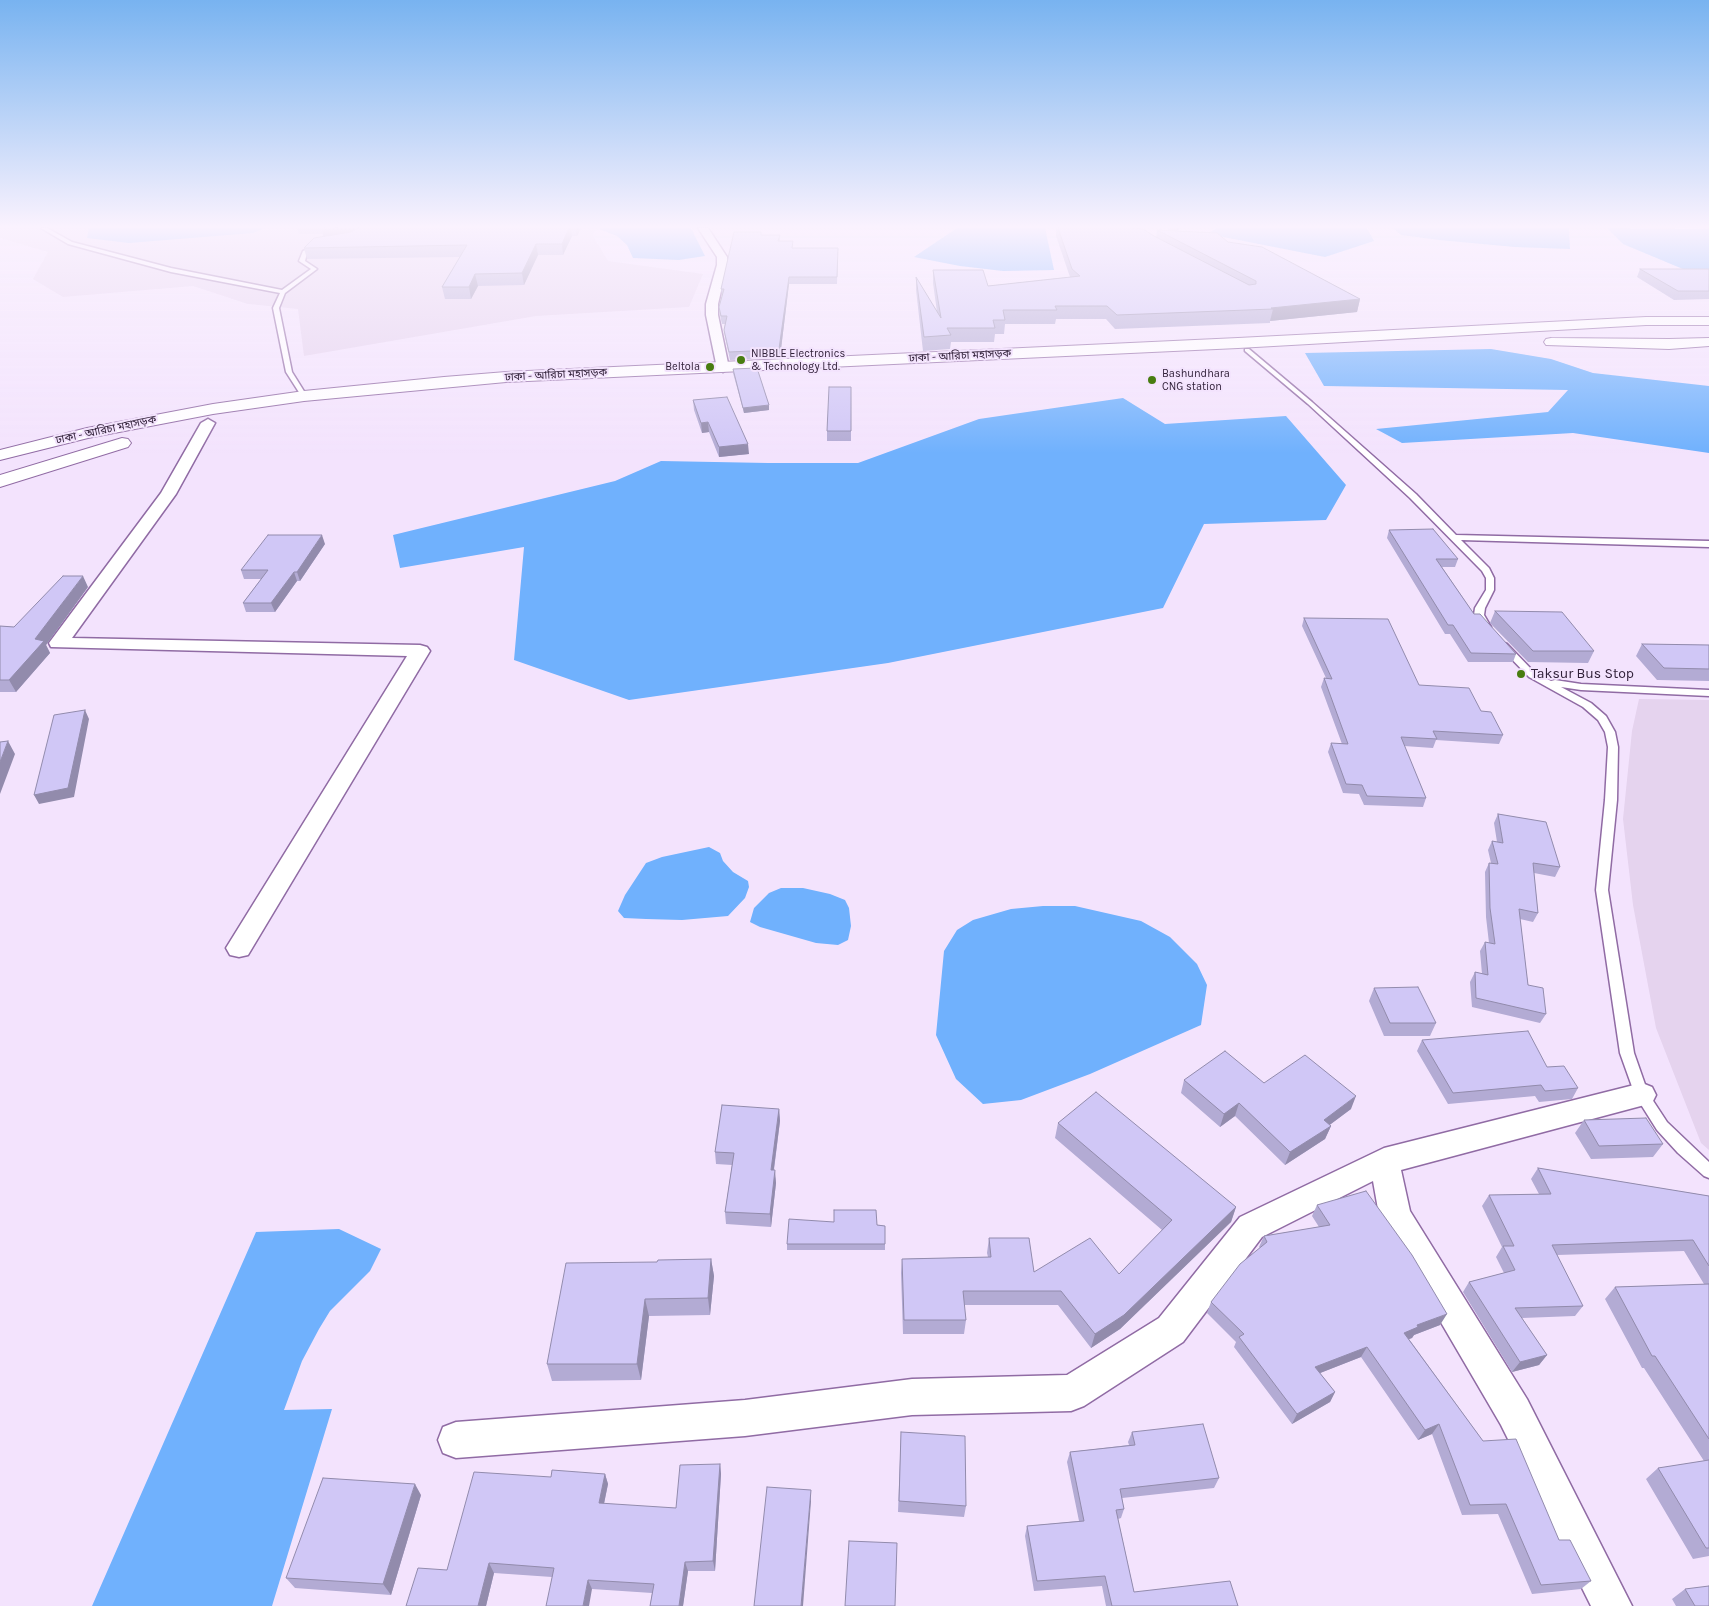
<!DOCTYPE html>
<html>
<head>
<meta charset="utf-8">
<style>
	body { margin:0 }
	canvas { display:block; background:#f3e3fd }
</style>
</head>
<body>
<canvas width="1709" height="1606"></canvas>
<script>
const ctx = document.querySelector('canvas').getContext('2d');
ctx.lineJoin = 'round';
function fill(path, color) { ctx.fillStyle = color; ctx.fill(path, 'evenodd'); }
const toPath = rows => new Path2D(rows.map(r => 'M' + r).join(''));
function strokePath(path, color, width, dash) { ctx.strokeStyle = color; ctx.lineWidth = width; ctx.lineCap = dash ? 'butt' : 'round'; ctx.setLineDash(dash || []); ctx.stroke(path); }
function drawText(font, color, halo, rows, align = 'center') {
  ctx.font = font + ' Karla,"Noto Sans Bengali",sans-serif'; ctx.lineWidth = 4; ctx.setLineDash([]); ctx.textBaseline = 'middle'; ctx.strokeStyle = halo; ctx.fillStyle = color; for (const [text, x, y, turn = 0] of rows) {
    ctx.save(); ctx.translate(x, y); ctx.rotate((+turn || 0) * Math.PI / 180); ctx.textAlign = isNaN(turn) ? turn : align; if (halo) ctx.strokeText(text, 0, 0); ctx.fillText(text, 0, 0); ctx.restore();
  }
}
fill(toPath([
	[0,228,596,228,593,236,608,261,703,274,689,307,536,316,304,356,298,309,248,304,193,286,63,297,33,279,48,252,0,238],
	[1639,699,1709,700,1709,1150,1701,1143,1656,1028,1633,905,1623,819,1632,731]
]), '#e5d3ee');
fill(toPath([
	[89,228,265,228,253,233,129,243,87,238],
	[600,228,691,228,705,256,679,260,633,258,627,245,617,236,599,229],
	[957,228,1045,228,1054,270,1003,271,960,266,914,257],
	[1216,228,1367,228,1374,241,1325,257,1208,234],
	[1393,228,1569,228,1570,249,1515,247,1439,240,1401,235],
	[1607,228,1709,229,1709,272,1690,272,1623,244],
	[1491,349,1551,359,1593,373,1709,386,1709,453,1573,433,1402,443,1376,429,1548,412,1568,390,1324,386,1305,353],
	[1123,398,1165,424,1286,416,1346,485,1326,520,1204,524,1163,608,888,663,629,700,514,660,524,547,400,568,393,535,615,481,661,461,768,463,858,463,979,419],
	[709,847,720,853,723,861,733,872,748,881,749,887,745,898,728,916,682,920,646,919,624,918,618,911,625,895,646,863,662,857],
	[781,888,803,888,830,894,845,900,849,908,851,926,848,940,838,945,816,943,760,927,750,922,754,908,769,893],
	[1043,906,1075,906,1141,921,1170,937,1197,964,1207,985,1201,1025,1090,1074,1021,1100,983,1104,956,1079,936,1035,944,951,957,930,973,920,1011,909],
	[339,1229,381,1249,370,1271,330,1311,319,1329,302,1361,284,1410,332,1409,272,1606,92,1606,256,1232]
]), '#70b1fd');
const lane = toPath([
	[41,228,47,228,72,242,171,268,282,290,311,269,299,261,303,251,321,244,321,246,307,253,305,261,317,269,285,293,279,308,292,372,307,396,302,397,286,372,273,308,280,293,171,272,68,244,41,228],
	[1245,349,1249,349,1312,402,1416,494,1456,535,1709,541,1709,547,1461,540,1489,568,1494,578,1494,590,1485,608,1484,615,1491,627,1486,630,1483,629,1474,615,1475,608,1486,590,1486,578,1482,571,1410,498,1308,404,1245,351,1245,349],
	[1504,643,1507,644,1535,673,1551,681,1555,680,1581,684,1709,690,1709,696,1581,690,1561,687,1591,703,1606,716,1615,732,1618,747,1617,800,1608,890,1634,1053,1648,1093,1667,1122,1709,1162,1709,1178,1704,1176,1678,1153,1657,1130,1635,1095,1620,1053,1596,890,1605,800,1608,747,1605,732,1598,720,1583,707,1529,677,1501,648,1501,644,1504,643]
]);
const street = toPath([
	[698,228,708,228,727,257,727,265,718,304,718,315,729,368,723,372,717,368,706,315,706,304,717,265,717,257,698,228],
	[208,419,215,423,176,494,72,638,420,645,427,647,430,651,248,955,239,957,230,955,226,948,407,656,51,647,49,643,161,493,201,423,208,419],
	[1642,1083,1652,1087,1656,1095,1652,1103,1401,1170,1410,1211,1527,1399,1632,1606,1591,1606,1501,1425,1384,1225,1379,1215,1373,1181,1262,1237,1183,1342,1084,1406,1071,1411,912,1415,745,1436,456,1458,443,1453,438,1440,443,1427,456,1422,745,1400,912,1379,1067,1375,1159,1318,1240,1217,1384,1148,1642,1083]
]);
const highway = toPath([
	[1646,317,1709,317,1709,325,1646,325,1238,348,506,382,304,401,213,414,88,438,0,460,0,450,87,428,213,404,304,391,444,377,506,372,1238,338,1646,317],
	[1551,338,1669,339,1709,338,1709,346,1669,349,1546,345,1544,342,1546,339,1551,338],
	[122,438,128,439,131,443,128,447,0,487,0,475,122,438]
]);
strokePath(lane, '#906ba4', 3);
strokePath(street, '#906ba4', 3);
strokePath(highway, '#906ba4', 2);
fill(lane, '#fff');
fill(street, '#fff');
fill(highway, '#fff');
fill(toPath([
	[297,228,581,228,577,236,572,236,563,255,538,255,524,285,478,286,471,299,445,299,442,287,460,257,307,259,304,248,323,236,323,234,299,234],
	[1056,228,1129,228,1156,238,1157,230,1169,230,1166,228,1180,228,1177,231,1228,242,1360,299,1357,312,1270,321,1270,323,1115,329,1106,319,1056,319,1055,324,1005,324,1004,334,995,334,994,342,951,342,950,349,923,351,916,290,916,277,937,312,933,283,933,270,988,286,1070,277,1056,236],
	[761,235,780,235,780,241,793,248,838,248,837,284,789,284,780,357,752,357,752,359,730,360,725,337,724,330,725,324,722,324,720,315,719,307,722,296,721,289],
	[1640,269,1709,269,1709,299,1674,300,1637,277],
	[733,369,769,410,744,413,733,373],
	[851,387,851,441,827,441,827,431],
	[693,400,749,454,719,457,709,432,702,433,694,410],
	[1389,530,1458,559,1455,567,1442,567,1474,614,1516,654,1513,662,1468,662,1450,634,1445,634,1387,538],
	[325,544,300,581,297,581,275,612,246,612,243,603,261,579,244,579,241,570],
	[88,587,46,645,50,653,16,692,0,692,0,626,14,627],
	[1495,611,1594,651,1588,663,1528,662,1490,623],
	[1304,618,1419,685,1481,711,1503,735,1499,744,1436,740,1433,748,1404,746,1426,798,1423,807,1364,805,1359,794,1343,793,1328,752,1331,743,1342,744,1321,687,1324,678,1326,678,1302,626],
	[1642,644,1709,645,1709,681,1657,680,1636,656],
	[1498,814,1560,867,1555,877,1534,873,1538,913,1533,922,1520,919,1528,985,1546,1014,1540,1023,1472,1007,1470,982,1475,972,1482,974,1480,951,1485,942,1489,943,1486,917,1485,872,1489,863,1491,863,1488,850,1492,841,1497,842,1494,823],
	[1374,988,1436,1023,1430,1036,1384,1036,1369,1001],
	[1422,1040,1547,1067,1578,1088,1572,1099,1539,1102,1535,1096,1448,1104,1417,1051],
	[1184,1080,1264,1083,1351,1109,1329,1125,1331,1126,1325,1139,1285,1165,1235,1116,1220,1127,1181,1093],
	[779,1109,780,1121,774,1170,776,1183,771,1227,726,1224,725,1212,732,1165,716,1164,715,1152],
	[1584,1120,1663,1144,1653,1157,1591,1159,1575,1133],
	[1058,1123,1236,1207,1231,1222,1120,1329,1091,1348,1058,1305,964,1305,966,1320,964,1334,903,1334,901,1273,902,1259,988,1257,987,1253,989,1238,1034,1272,1119,1274,1162,1230,1055,1138],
	[1538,1168,1709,1196,1709,1556,1693,1559,1646,1479,1658,1468,1704,1461,1644,1368,1642,1368,1605,1299,1615,1287,1704,1284,1684,1251,1557,1255,1583,1306,1575,1316,1522,1318,1547,1355,1539,1365,1512,1372,1463,1292,1469,1282,1504,1273,1496,1257,1502,1247,1482,1206,1489,1195,1539,1194,1531,1179],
	[1317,1205,1440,1325,1414,1335,1412,1338,1409,1339,1483,1441,1559,1540,1591,1581,1581,1589,1532,1594,1498,1514,1462,1515,1432,1434,1418,1440,1361,1357,1320,1373,1335,1392,1330,1402,1292,1424,1234,1347,1236,1342,1207,1313,1211,1302,1260,1248,1259,1247,1264,1236,1319,1227,1312,1216],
	[877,1225,885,1226,885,1250,787,1250,787,1244],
	[711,1259,714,1276,710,1315,649,1316,641,1380,552,1381,547,1364,657,1262],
	[901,1432,966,1506,964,1517,898,1512],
	[1132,1432,1219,1478,1214,1488,1122,1498,1124,1509,1121,1518,1118,1519,1134,1592,1238,1606,1106,1606,1102,1586,1034,1591,1025,1536,1027,1526,1079,1521,1067,1462,1070,1452,1129,1445,1128,1442],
	[720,1464,721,1474,715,1571,688,1571,683,1606,650,1606,652,1593,592,1589,552,1577,494,1573,486,1606,406,1606,551,1477,605,1474,608,1484,604,1504,676,1508],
	[421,1495,391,1595,295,1588,286,1578],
	[1685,1589,1709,1606,1676,1606,1672,1599]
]), '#b3abd4');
fill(toPath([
	[338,228,365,228,325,241,322,230],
	[569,228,571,228,572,236,563,255,562,244],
	[576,228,581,228,577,236],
	[1174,228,1180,228,1173,234],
	[536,244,538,255,524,285,522,273],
	[475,274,478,286,471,299,469,287],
	[789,277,789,284,780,357,779,349],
	[1360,299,1357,312,1270,321,1273,309,1271,308],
	[769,405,769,410,744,413,743,408],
	[708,422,709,432,702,433,701,423],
	[748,444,749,454,719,457,719,447],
	[322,535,325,544,300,581,297,572],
	[294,572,297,581,275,612,271,603],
	[83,576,88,587,46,645,50,653,16,692,9,680,35,639],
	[85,710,89,719,74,797,39,804,34,795],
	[8,741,15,754,0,794,0,762],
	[1356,1096,1351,1109,1319,1133,1324,1120],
	[1239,1103,1235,1116,1220,1127,1224,1114],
	[779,1109,780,1121,772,1183,771,1170],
	[1331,1126,1325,1139,1285,1165,1290,1152],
	[775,1170,776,1183,771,1227,770,1214],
	[1236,1207,1231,1222,1120,1329,1091,1348,1095,1334],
	[711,1259,714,1276,710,1315,708,1298],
	[645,1299,649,1316,641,1380,637,1364],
	[1447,1314,1440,1325,1414,1335,1412,1338,1398,1343,1404,1333,1417,1325],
	[1367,1347,1361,1357,1310,1377,1315,1367],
	[1547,1355,1539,1365,1512,1372,1520,1362],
	[1335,1392,1330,1402,1292,1424,1297,1414],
	[1439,1424,1432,1434,1418,1440,1425,1430],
	[720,1464,721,1474,715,1571,713,1561],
	[605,1474,608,1484,602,1513,599,1503],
	[415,1484,421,1495,391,1595,383,1584],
	[811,1490,811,1501,803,1606,801,1606],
	[685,1562,688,1571,683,1606,679,1606],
	[489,1563,494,1573,486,1606,478,1606],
	[588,1580,592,1589,589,1606,583,1606]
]), '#928bac');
const building = toPath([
	[324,228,338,228,322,230,324,228],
	[358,228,569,228,562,244,536,244,522,273,475,274,469,287,442,287,467,245,304,248,314,238,351,232,358,228],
	[1058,228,1129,228,1143,229,1154,236,1249,285,1256,284,1256,281,1157,230,1217,233,1228,242,1262,247,1360,299,1271,308,1273,309,1117,315,1107,306,1055,306,1057,310,1003,310,1005,320,993,320,995,328,947,328,951,335,924,337,916,277,941,318,933,270,983,270,988,286,1080,276,1072,269,1058,228],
	[734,232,761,232,761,235,780,235,778,241,793,241,792,248,838,248,837,277,789,277,779,349,751,349,752,351,729,352,724,330,727,316,721,316,719,307,724,289,721,289,734,232],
	[1640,269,1709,269,1709,291,1678,291,1640,269],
	[757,368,769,405,743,408,733,369,757,368],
	[829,387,851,387,851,431,827,431,829,387],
	[727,397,748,444,719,447,708,422,701,423,693,400,727,397],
	[1433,529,1458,559,1436,559,1474,614,1480,614,1516,654,1471,653,1453,625,1448,625,1389,530,1433,529],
	[268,535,322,535,297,572,294,572,271,603,243,603,268,570,241,570,268,535],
	[63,576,83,576,35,639,44,641,9,680,0,680,0,626,14,627,63,576],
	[1495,611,1562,612,1594,651,1533,651,1495,611],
	[1304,618,1388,619,1419,685,1469,688,1481,711,1491,712,1503,735,1433,731,1437,739,1401,737,1426,798,1367,796,1362,785,1346,784,1331,743,1348,744,1324,678,1332,679,1304,618],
	[1642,644,1709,645,1709,669,1664,668,1642,644],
	[85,710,68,788,34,795,54,715,85,710],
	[8,741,0,762,0,742,8,741],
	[1498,814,1546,822,1560,867,1533,863,1538,913,1519,909,1528,985,1543,988,1546,1014,1476,998,1475,972,1488,975,1485,942,1495,944,1490,908,1489,863,1498,864,1492,841,1503,843,1498,814],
	[1418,987,1436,1023,1390,1023,1374,988,1418,987],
	[1528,1031,1547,1067,1564,1066,1578,1088,1545,1091,1541,1085,1453,1093,1422,1040,1528,1031],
	[1225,1051,1264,1083,1305,1055,1356,1096,1324,1120,1331,1126,1290,1152,1239,1103,1224,1114,1184,1080,1225,1051],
	[1096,1092,1236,1207,1124,1315,1095,1334,1061,1291,963,1291,966,1320,904,1320,902,1259,991,1257,989,1238,1029,1238,1034,1272,1090,1238,1119,1274,1172,1220,1058,1123,1096,1092],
	[722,1105,779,1109,771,1170,775,1170,770,1214,725,1212,734,1153,715,1152,722,1105],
	[1646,1118,1663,1144,1599,1146,1584,1120,1646,1118],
	[1538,1168,1709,1196,1709,1266,1693,1240,1552,1245,1583,1306,1515,1308,1547,1355,1520,1362,1469,1282,1515,1270,1503,1246,1514,1246,1489,1195,1551,1194,1538,1168],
	[1366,1191,1412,1255,1447,1314,1417,1325,1418,1327,1404,1333,1483,1441,1516,1439,1559,1540,1570,1540,1591,1581,1541,1585,1506,1504,1470,1505,1439,1424,1425,1430,1367,1347,1315,1367,1335,1392,1297,1414,1239,1337,1244,1334,1211,1302,1240,1264,1267,1242,1264,1236,1330,1225,1317,1205,1366,1191],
	[834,1210,876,1210,877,1225,885,1226,885,1244,787,1244,789,1219,834,1222,834,1210],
	[711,1259,708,1298,645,1299,637,1364,547,1364,566,1263,657,1262,658,1260,711,1259],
	[1709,1284,1709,1439,1655,1356,1652,1356,1615,1287,1709,1284],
	[1203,1424,1219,1478,1120,1489,1124,1509,1116,1510,1134,1592,1230,1581,1238,1606,1112,1606,1105,1576,1037,1581,1027,1526,1084,1521,1070,1452,1135,1445,1132,1432,1203,1424],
	[901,1432,965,1436,966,1506,899,1501,901,1432],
	[1709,1460,1709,1548,1706,1548,1658,1468,1709,1460],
	[720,1464,713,1561,685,1562,679,1606,650,1606,654,1584,588,1580,583,1606,546,1606,554,1568,489,1563,478,1606,406,1606,418,1568,447,1570,474,1472,551,1477,552,1470,605,1474,599,1503,676,1508,680,1465,720,1464],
	[323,1478,415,1484,383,1584,286,1578,323,1478],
	[767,1487,811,1490,801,1606,754,1606,767,1487],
	[849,1541,897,1543,895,1606,845,1606,849,1541],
	[1709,1586,1709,1606,1695,1606,1685,1589,1709,1586]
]);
fill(building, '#d0c7f6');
strokePath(building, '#928bac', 1);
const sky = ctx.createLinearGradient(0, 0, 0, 453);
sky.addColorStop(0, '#78b3f0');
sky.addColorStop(0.5, '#faf2fe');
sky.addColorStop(1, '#faf2fe00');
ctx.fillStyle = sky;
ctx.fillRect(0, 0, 1709, 453);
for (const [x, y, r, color] of [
	[741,360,5,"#487d10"],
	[710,367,5,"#487d10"],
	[1152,380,5,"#487d10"],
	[1521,674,5,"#487d10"]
]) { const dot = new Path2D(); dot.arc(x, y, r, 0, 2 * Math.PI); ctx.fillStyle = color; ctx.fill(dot); strokePath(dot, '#f3e3fd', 2); }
drawText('11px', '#312139', '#f3e3fd', [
	["NIBBLE Electronics",751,354],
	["& Technology Ltd.",751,367],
	["Beltola",700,367,"right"],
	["Bashundhara",1162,374],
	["CNG station",1162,387]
], 'left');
drawText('11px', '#312139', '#f3e3fd', [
	["ঢাকা - আরিচা মহাসড়ক",960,356,-3],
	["ঢাকা - আরিচা মহাসড়ক",556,375,-3],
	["ঢাকা - আরিচা মহাসড়ক",106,430,-12]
]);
drawText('14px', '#312139', '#f3e3fd', [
	["Taksur Bus Stop",1531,674]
], 'left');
</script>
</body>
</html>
